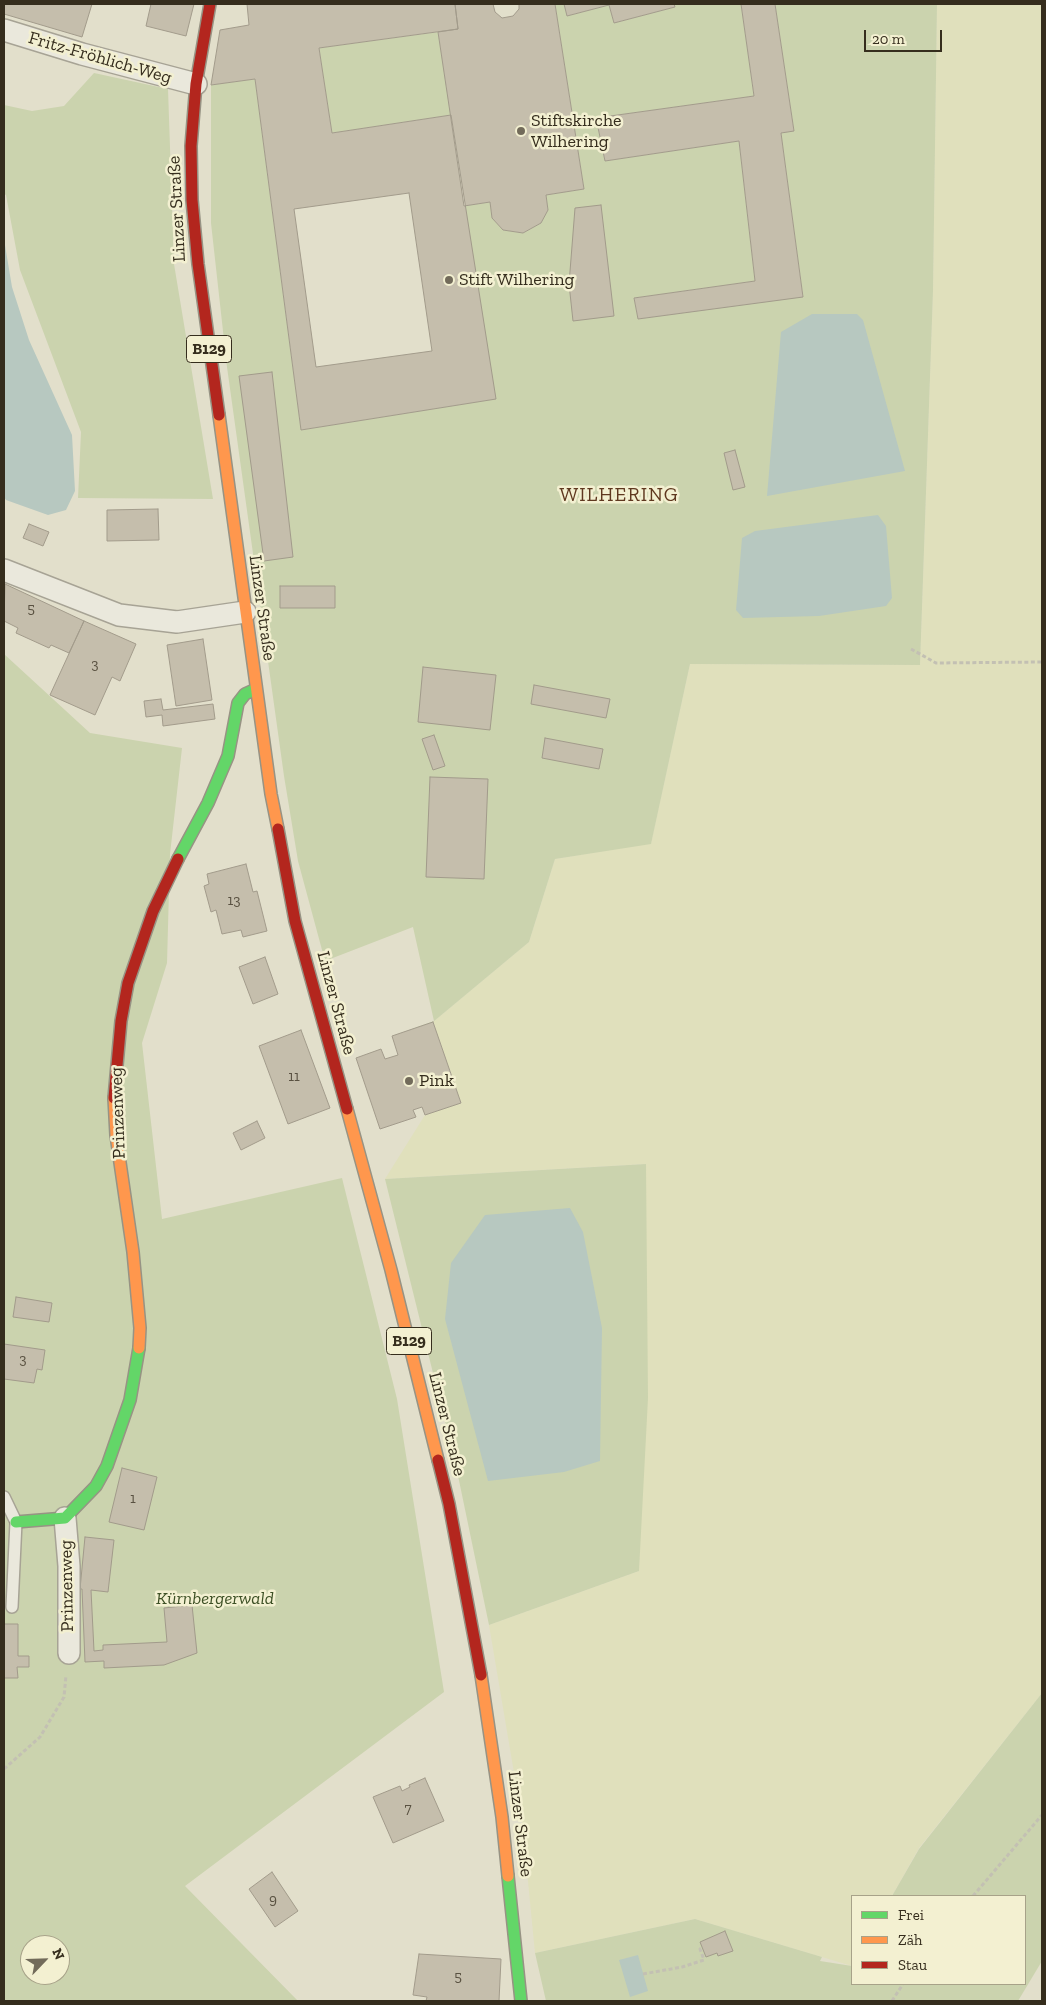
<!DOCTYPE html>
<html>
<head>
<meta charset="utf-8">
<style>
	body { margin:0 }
	#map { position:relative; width:1046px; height:2005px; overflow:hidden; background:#e2dfcb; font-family:"Zilla Slab",serif }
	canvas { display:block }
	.frame { position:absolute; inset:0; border:5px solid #352d1d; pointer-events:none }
	.legend { position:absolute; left:851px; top:1895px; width:175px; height:90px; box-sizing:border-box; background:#f3f0d1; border:1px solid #a7a289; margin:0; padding:6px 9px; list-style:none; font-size:15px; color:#352d1d }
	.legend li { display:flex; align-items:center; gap:10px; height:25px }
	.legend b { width:25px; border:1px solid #a7a289 }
	.north { position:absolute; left:20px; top:1935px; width:50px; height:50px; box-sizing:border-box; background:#f3f0d1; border:1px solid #a7a289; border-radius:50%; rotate:66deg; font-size:14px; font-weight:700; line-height:20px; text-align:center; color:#352d1d }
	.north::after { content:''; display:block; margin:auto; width:18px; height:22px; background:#726b5a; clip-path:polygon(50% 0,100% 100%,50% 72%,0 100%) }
	.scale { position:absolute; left:864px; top:30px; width:78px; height:22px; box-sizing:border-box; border:2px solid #352d1d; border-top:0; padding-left:6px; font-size:15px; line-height:18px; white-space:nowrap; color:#352d1d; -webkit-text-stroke:4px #f3f0d1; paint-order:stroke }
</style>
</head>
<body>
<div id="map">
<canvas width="1046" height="2005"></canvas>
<div class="frame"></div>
<ul class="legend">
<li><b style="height:6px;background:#63d668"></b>Frei</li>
<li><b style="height:6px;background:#ff974d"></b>Zäh</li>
<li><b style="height:6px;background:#b3261e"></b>Stau</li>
</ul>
<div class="north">N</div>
<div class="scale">20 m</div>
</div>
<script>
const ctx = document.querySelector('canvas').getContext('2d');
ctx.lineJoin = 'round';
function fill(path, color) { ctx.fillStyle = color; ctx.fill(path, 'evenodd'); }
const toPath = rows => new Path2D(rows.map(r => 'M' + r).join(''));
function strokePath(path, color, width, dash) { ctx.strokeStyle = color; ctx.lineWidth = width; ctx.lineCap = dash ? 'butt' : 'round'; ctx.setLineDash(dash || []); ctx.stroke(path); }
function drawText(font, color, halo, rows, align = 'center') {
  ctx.font = font + ' "Zilla Slab",serif'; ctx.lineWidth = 5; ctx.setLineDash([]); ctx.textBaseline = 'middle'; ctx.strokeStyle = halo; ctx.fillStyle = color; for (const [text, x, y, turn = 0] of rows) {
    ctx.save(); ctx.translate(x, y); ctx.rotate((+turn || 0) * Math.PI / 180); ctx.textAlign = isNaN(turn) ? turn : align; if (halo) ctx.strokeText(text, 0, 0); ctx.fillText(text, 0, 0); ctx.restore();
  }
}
fill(toPath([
	[937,4,1042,4,1042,1693,919,1848,892,1896,852,1896,852,1966,695,1919,535,1953,522,1820,489,1625,639,1571,645,1164,385,1179,425,1115,461,1103,433,1022,529,942,555,859,651,843,690,664,920,665,933,291]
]), '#e0e0bc');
fill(toPath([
	[555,4,564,4,567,16,609,5,614,23,675,7,674,4,741,4,754,96,596,118,605,161,739,141,755,281,634,298,638,319,803,296,781,133,794,130,775,4,937,4,933,291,920,665,690,664,651,844,555,859,529,942,433,1022,392,1036,434,1021,413,927,325,961,298,861,284,776,227,367,211,223,211,85,255,79,301,430,495,399,464,206,490,202,492,218,503,230,523,233,541,223,548,210,546,195,584,189],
	[438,32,451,115,332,133,319,48],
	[94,73,168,89,174,264,213,499,78,498,81,432,20,270,6,195,4,194,4,105,32,111,64,106],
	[4,654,90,733,182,748,170,854,167,963,142,1043,162,1219,342,1178,397,1399,444,1692,185,1886,298,2001,4,2001],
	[30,1945,60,1945,60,1975,30,1975],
	[646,1164,648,1398,639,1571,489,1625,456,1466,385,1179],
	[1042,1693,1042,1961,1018,2001,546,2001,535,1953,695,1919,822,1957,820,1961,852,1966,852,1984,1025,1984,1025,1896,892,1896,919,1849]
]), '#cbd3ae');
fill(toPath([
	[4,239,12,287,29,340,72,435,75,491,66,510,48,515,6,500,4,497],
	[812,314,857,314,863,320,905,471,767,496,781,332],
	[878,515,886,526,892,598,886,606,819,616,743,618,736,610,742,538,755,531],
	[570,1208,583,1232,602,1328,600,1461,564,1472,488,1481,445,1319,451,1263,485,1215],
	[638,1955,648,1991,630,1997,619,1960]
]), '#b7c8c0');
const building = toPath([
	[4,4,92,4,82,37,4,14,4,4],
	[151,4,194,4,186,36,146,26,151,4],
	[247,4,455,4,458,29,319,48,332,133,451,115,496,399,301,430,255,79,211,85,220,30,249,25,247,4],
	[409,193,432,351,316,367,294,209,409,193],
	[455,4,555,4,584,189,546,195,548,210,541,223,523,233,503,230,492,218,490,202,464,206,438,32,458,29,455,4],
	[493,4,519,4,519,9,513,16,502,18,495,12,493,4],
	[564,4,674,4,675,7,614,23,609,5,567,16,564,4],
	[741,4,775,4,794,131,781,133,803,297,638,319,634,298,755,281,739,141,605,161,596,118,754,96,741,4],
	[601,205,614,316,573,321,569,284,575,208,601,205],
	[272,372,293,557,264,561,239,376,272,372],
	[735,450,745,487,733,490,724,453,735,450],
	[158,509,159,540,107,541,107,510,158,509],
	[29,524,49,532,43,546,23,538,29,524],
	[5,584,84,621,69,653,51,645,49,648,16,633,18,628,4,621,5,584],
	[280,586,335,586,335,608,280,608,280,586],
	[84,621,136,644,120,681,112,677,95,715,50,695,84,621],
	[203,639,212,700,176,706,167,645,203,639],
	[423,667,496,675,490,730,418,722,423,667],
	[534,685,610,699,606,718,531,704,534,685],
	[161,699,163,710,213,704,215,719,163,726,162,715,146,717,144,701,161,699],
	[434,735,445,766,433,770,422,739,434,735],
	[545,738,603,749,599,769,542,758,545,738],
	[430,777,488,779,484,879,426,877,430,777],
	[246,864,253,892,257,891,267,931,243,937,241,930,222,934,216,910,211,912,204,886,209,884,207,874,246,864],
	[265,957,278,994,253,1004,239,967,265,957],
	[433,1022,461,1103,425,1115,422,1107,413,1110,416,1117,380,1129,356,1058,381,1049,385,1059,398,1055,392,1036,433,1022],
	[301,1030,330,1108,288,1124,259,1046,301,1030],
	[257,1121,265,1138,241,1150,233,1133,257,1121],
	[16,1297,52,1303,49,1322,13,1317,16,1297],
	[4,1344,45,1350,42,1370,37,1369,34,1383,4,1379,4,1344],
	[122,1468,157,1477,144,1530,109,1522,122,1468],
	[85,1537,114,1540,108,1592,91,1590,94,1651,103,1650,103,1645,167,1642,164,1608,192,1605,197,1653,164,1665,104,1668,104,1661,85,1662,82,1589,80,1589,85,1537],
	[4,1624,18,1624,18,1656,29,1656,29,1667,17,1667,18,1678,4,1678,4,1624],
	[425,1778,444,1821,393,1843,373,1797,400,1786,402,1791,410,1787,409,1785,425,1778],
	[272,1872,298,1911,275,1927,249,1889,272,1872],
	[725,1931,733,1951,718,1956,717,1953,706,1957,700,1942,725,1931],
	[419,1954,501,1959,499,2001,426,2001,427,1997,413,1995,419,1954]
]);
fill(building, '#c5beac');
strokePath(building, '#a29b8b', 1);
const lane = toPath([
	[4,1497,16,1522,12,1607]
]);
const street = toPath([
	[4,30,82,54,196,84],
	[4,570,119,615,177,622,245,612],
	[65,1518,69,1566,69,1653]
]);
const fast = toPath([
	[178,859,208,803,228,756,238,703,245,694,256,689],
	[16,1522,65,1518,96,1486,107,1466,130,1400,139,1348],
	[508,1876,521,2001]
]);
const slow = toPath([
	[219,415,271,794,278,829],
	[114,1098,116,1135,133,1252,140,1328,139,1348],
	[347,1109,391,1270,438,1460],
	[481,1675,502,1817,508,1876]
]);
const jam = toPath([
	[210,4,196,84,191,146,192,200,198,264,219,415],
	[278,829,295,921,347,1109],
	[114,1098,121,1021,128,983,153,911,178,859],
	[438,1460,449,1504,481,1675]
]);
strokePath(lane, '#a7a395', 14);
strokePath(street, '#a7a395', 24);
strokePath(fast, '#979384', 14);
strokePath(slow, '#979384', 14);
strokePath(jam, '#979384', 14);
strokePath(toPath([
	[911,649,936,663,1042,662],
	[4,1769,40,1737,64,1697,66,1675],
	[973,1896,1042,1815],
	[643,1974,682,1967,704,1960,700,1949,703,1948],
	[892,2001,903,1984]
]), '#c3c0b3', 3, [4, 2.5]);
strokePath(lane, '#eae8dc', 11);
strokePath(street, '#eae8dc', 21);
strokePath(fast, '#63d668', 11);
strokePath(slow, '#ff974d', 11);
strokePath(jam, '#b3261e', 11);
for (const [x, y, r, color] of [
	[521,131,5,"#726b5a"],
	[449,280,5,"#726b5a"],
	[409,1081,5,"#726b5a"]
]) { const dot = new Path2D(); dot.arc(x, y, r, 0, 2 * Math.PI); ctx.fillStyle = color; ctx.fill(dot); strokePath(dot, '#f3f0d1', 2); }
drawText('15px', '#595141', null, [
	["5",31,609],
	["3",95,665],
	["13",234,901],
	["11",294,1077],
	["3",23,1360],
	["1",133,1499],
	["7",408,1809],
	["9",273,1900],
	["5",458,1977]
]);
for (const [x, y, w] of [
	[209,349,45],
	[409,1341,45]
]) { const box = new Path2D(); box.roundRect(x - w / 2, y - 13.5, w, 27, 4); ctx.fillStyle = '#f3f0d1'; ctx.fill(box); strokePath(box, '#352d1d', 1); }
drawText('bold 16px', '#352d1d', null, [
	["B129",209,349],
	["B129",409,1341]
]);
drawText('18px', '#352d1d', '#f3f0d1', [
	["Fritz-Fröhlich-Weg",100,58,16],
	["Linzer Straße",177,209,-93],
	["Linzer Straße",262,608,82],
	["Linzer Straße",336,1003,75],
	["Prinzenweg",118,1113,-92],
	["Linzer Straße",447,1424,76],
	["Prinzenweg",67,1586,-91],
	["Linzer Straße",520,1824,83]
]);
drawText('18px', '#352d1d', '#f3f0d1', [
	["Stiftskirche",531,121],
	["Wilhering",531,142],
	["Stift Wilhering",459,280],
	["Pink",419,1081]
], 'left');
drawText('italic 18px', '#3d5025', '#f3f0d1', [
	["Kürnbergerwald",215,1599]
]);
ctx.letterSpacing = '1px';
drawText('20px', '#5f381f', '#f3f0d1', [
	["WILHERING",619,495]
]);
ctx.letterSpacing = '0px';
</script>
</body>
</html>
